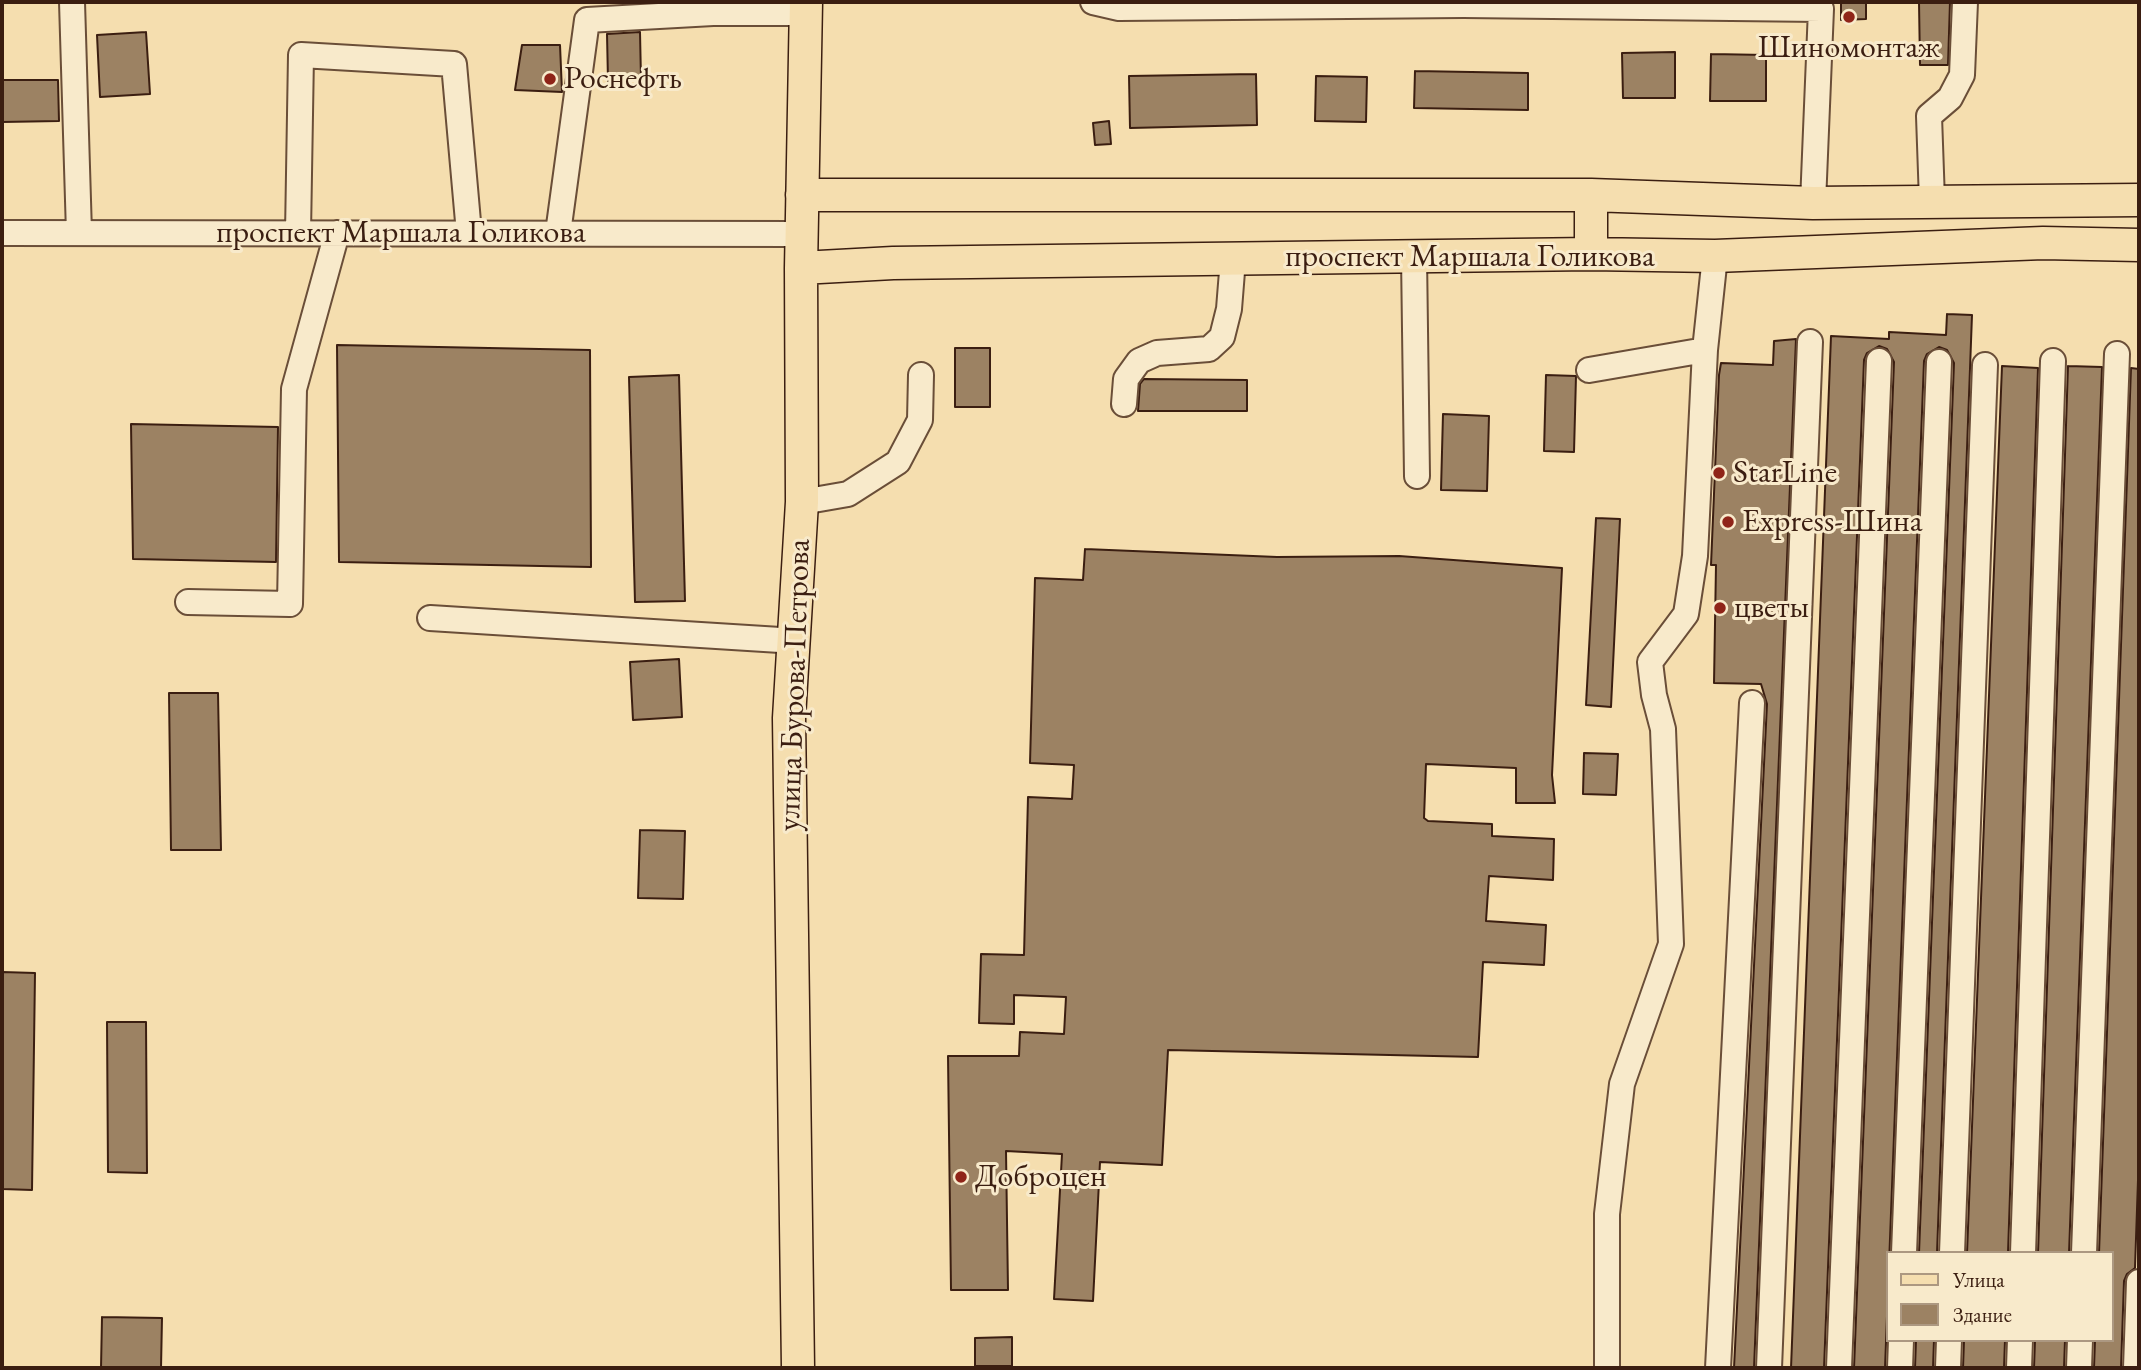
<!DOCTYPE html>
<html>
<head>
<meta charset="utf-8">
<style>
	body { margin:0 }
	#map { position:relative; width:2141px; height:1370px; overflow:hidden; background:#f5deaf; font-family:"EB Garamond",serif }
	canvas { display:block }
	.frame { position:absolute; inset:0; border:4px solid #3b1e11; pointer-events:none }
	.legend { position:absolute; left:1886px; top:1251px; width:228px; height:91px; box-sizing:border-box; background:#f8eacb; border:2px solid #ac9881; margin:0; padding:9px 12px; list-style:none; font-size:21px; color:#3b1e11 }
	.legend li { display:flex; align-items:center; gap:14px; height:35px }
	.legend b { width:35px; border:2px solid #ac9881 }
</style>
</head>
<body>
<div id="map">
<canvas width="2141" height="1370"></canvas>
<div class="frame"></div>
<ul class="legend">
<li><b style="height:9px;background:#f5deaf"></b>Улица</li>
<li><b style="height:19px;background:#9c8263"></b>Здание</li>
</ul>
</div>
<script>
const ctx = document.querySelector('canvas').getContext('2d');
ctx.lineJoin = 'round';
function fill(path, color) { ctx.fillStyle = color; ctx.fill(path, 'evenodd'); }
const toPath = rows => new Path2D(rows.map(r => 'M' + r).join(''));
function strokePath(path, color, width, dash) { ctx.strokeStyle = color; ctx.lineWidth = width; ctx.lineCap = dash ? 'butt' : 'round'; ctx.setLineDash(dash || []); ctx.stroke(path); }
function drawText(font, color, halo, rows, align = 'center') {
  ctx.font = font + ' "EB Garamond",serif'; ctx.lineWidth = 6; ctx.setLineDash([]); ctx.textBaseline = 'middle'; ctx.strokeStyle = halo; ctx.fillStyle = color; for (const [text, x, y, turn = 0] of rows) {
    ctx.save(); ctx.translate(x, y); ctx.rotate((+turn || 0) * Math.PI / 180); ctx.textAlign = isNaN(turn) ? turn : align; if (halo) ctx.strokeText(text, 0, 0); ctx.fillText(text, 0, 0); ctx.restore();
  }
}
const building = toPath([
	[1841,2,1866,2,1866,19,1841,20,1841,2],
	[1919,2,1950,2,1948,65,1920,65,1919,2],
	[146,32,150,94,100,97,97,35,146,32],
	[640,32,641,80,608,81,607,34,640,32],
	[522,45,560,45,562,92,515,90,522,45],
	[1675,52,1675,98,1623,98,1622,53,1675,52],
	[1711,54,1766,55,1766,101,1710,101,1711,54],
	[1415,71,1528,73,1528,110,1414,108,1415,71],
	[1256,74,1257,125,1130,128,1129,76,1256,74],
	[1316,76,1367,77,1366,122,1315,121,1316,76],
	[2,80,58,80,59,121,2,122,2,80],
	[1109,121,1111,144,1095,145,1093,123,1109,121],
	[1947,314,1972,315,1937,1253,1919,1253,1954,363,1947,350,1939,347,1927,354,1924,361,1885,1368,1854,1368,1894,362,1887,349,1879,346,1867,353,1864,360,1824,1368,1791,1368,1831,336,1889,339,1889,332,1946,335,1947,314],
	[1796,339,1754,1368,1734,1368,1767,704,1761,684,1714,683,1716,565,1711,565,1719,375,1721,363,1773,365,1774,341,1796,339],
	[337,345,590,350,591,567,339,562,337,345],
	[955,348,990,348,990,407,955,407,955,348],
	[2002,366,2038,368,2008,1253,1967,1253,2002,366],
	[2068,366,2102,367,2069,1253,2038,1253,2068,366],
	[2131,368,2139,369,2139,1151,2135,1268,2127,1274,2124,1281,2121,1368,2094,1368,2095,1340,2111,1340,2111,1253,2099,1253,2131,368],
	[679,375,685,601,635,602,629,377,679,375],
	[1546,375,1576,376,1574,452,1544,451,1546,375],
	[1144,379,1247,380,1247,411,1138,411,1140,384,1144,379],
	[1443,414,1489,416,1487,491,1441,490,1443,414],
	[131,424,278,427,276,562,133,559,131,424],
	[1596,518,1620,519,1611,707,1586,705,1596,518],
	[1085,549,1277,557,1399,556,1562,568,1552,775,1555,803,1516,803,1516,768,1426,764,1424,818,1428,821,1492,824,1492,836,1554,839,1553,880,1489,876,1486,921,1546,925,1544,965,1483,962,1478,1057,1168,1050,1162,1165,1100,1162,1093,1301,1054,1299,1062,1154,1006,1151,1008,1290,951,1290,948,1056,1019,1056,1020,1032,1064,1034,1066,997,1014,995,1014,1024,979,1023,981,954,1024,955,1028,797,1072,799,1074,765,1030,763,1035,578,1083,580,1085,549],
	[679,659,682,717,633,720,630,662,679,659],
	[169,693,218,693,221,850,171,850,169,693],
	[1584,753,1618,754,1616,795,1583,794,1584,753],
	[640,830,685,831,683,899,638,898,640,830],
	[2,972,35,973,32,1190,2,1189,2,972],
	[107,1022,146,1022,147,1173,108,1172,107,1022],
	[102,1317,162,1318,161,1368,101,1368,102,1317],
	[1012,1337,1012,1366,975,1366,975,1338,1012,1337],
	[1916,1340,1934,1340,1933,1368,1915,1368,1916,1340],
	[1964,1340,2005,1340,2004,1368,1963,1368,1964,1340],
	[2035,1340,2065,1340,2064,1368,2034,1368,2035,1340]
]);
fill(building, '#9c8263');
strokePath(building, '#3b1e11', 2);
const minor = toPath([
	[72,2,79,233],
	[1093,2,1119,8,1463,5,1821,9,1813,203],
	[1932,201,1929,116,1950,98,1962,75,1965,2],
	[2,233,801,234],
	[298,233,301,55,454,64,469,233],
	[558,233,587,20,713,13,804,13],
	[1414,256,1417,476],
	[1589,370,1705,350],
	[1124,404,1126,379,1139,361,1157,353,1209,349,1222,337,1229,309,1233,259],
	[802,502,848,494,898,462,920,420,921,375],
	[188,602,290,604,294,389,337,233],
	[430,618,796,641],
	[1904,1253,1939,362],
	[1952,1253,1985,365],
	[2023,1253,2053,361],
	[2084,1253,2117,354],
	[1607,1368,1607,1214,1622,1084,1671,944,1663,729,1654,695,1650,662,1686,614,1695,556,1705,350,1715,256],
	[1718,1368,1752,703],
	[1769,1368,1810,342],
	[1839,1368,1879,361],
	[1900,1368,1901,1340],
	[1948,1368,1949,1340],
	[2019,1368,2020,1340],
	[2079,1368,2080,1340],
	[2136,1368,2139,1282]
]);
const major = toPath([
	[802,195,1591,195,1813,203,2139,200],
	[1591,254,1591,195],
	[801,268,893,263,1591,254,1715,256,2043,243,2139,245],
	[798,1368,789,718,802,502,801,268,806,2]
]);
strokePath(minor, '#6a4e38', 28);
strokePath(major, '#3b1e11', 35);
strokePath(minor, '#f8eacb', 24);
strokePath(major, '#f5deaf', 32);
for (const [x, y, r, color] of [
	[1849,17,7,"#8f2418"],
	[550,79,7,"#8f2418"],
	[1719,473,7,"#8f2418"],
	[1728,522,7,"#8f2418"],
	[1720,608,7,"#8f2418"],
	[961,1177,7,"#8f2418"]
]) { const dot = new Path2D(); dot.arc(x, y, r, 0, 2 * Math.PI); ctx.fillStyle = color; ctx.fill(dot); strokePath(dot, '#f8eacb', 2.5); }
drawText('32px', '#3b1e11', '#f8eacb', [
	["Шиномонтаж",1849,48,"center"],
	["Роснефть",564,79],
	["StarLine",1733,473],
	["Express-Шина",1742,522],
	["цветы",1734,608],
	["Доброцен",975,1177]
], 'left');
drawText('32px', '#3b1e11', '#f8eacb', [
	["проспект Маршала Голикова",401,233],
	["проспект Маршала Голикова",1470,257],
	["улица Бурова-Петрова",795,685,-88]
]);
</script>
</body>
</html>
